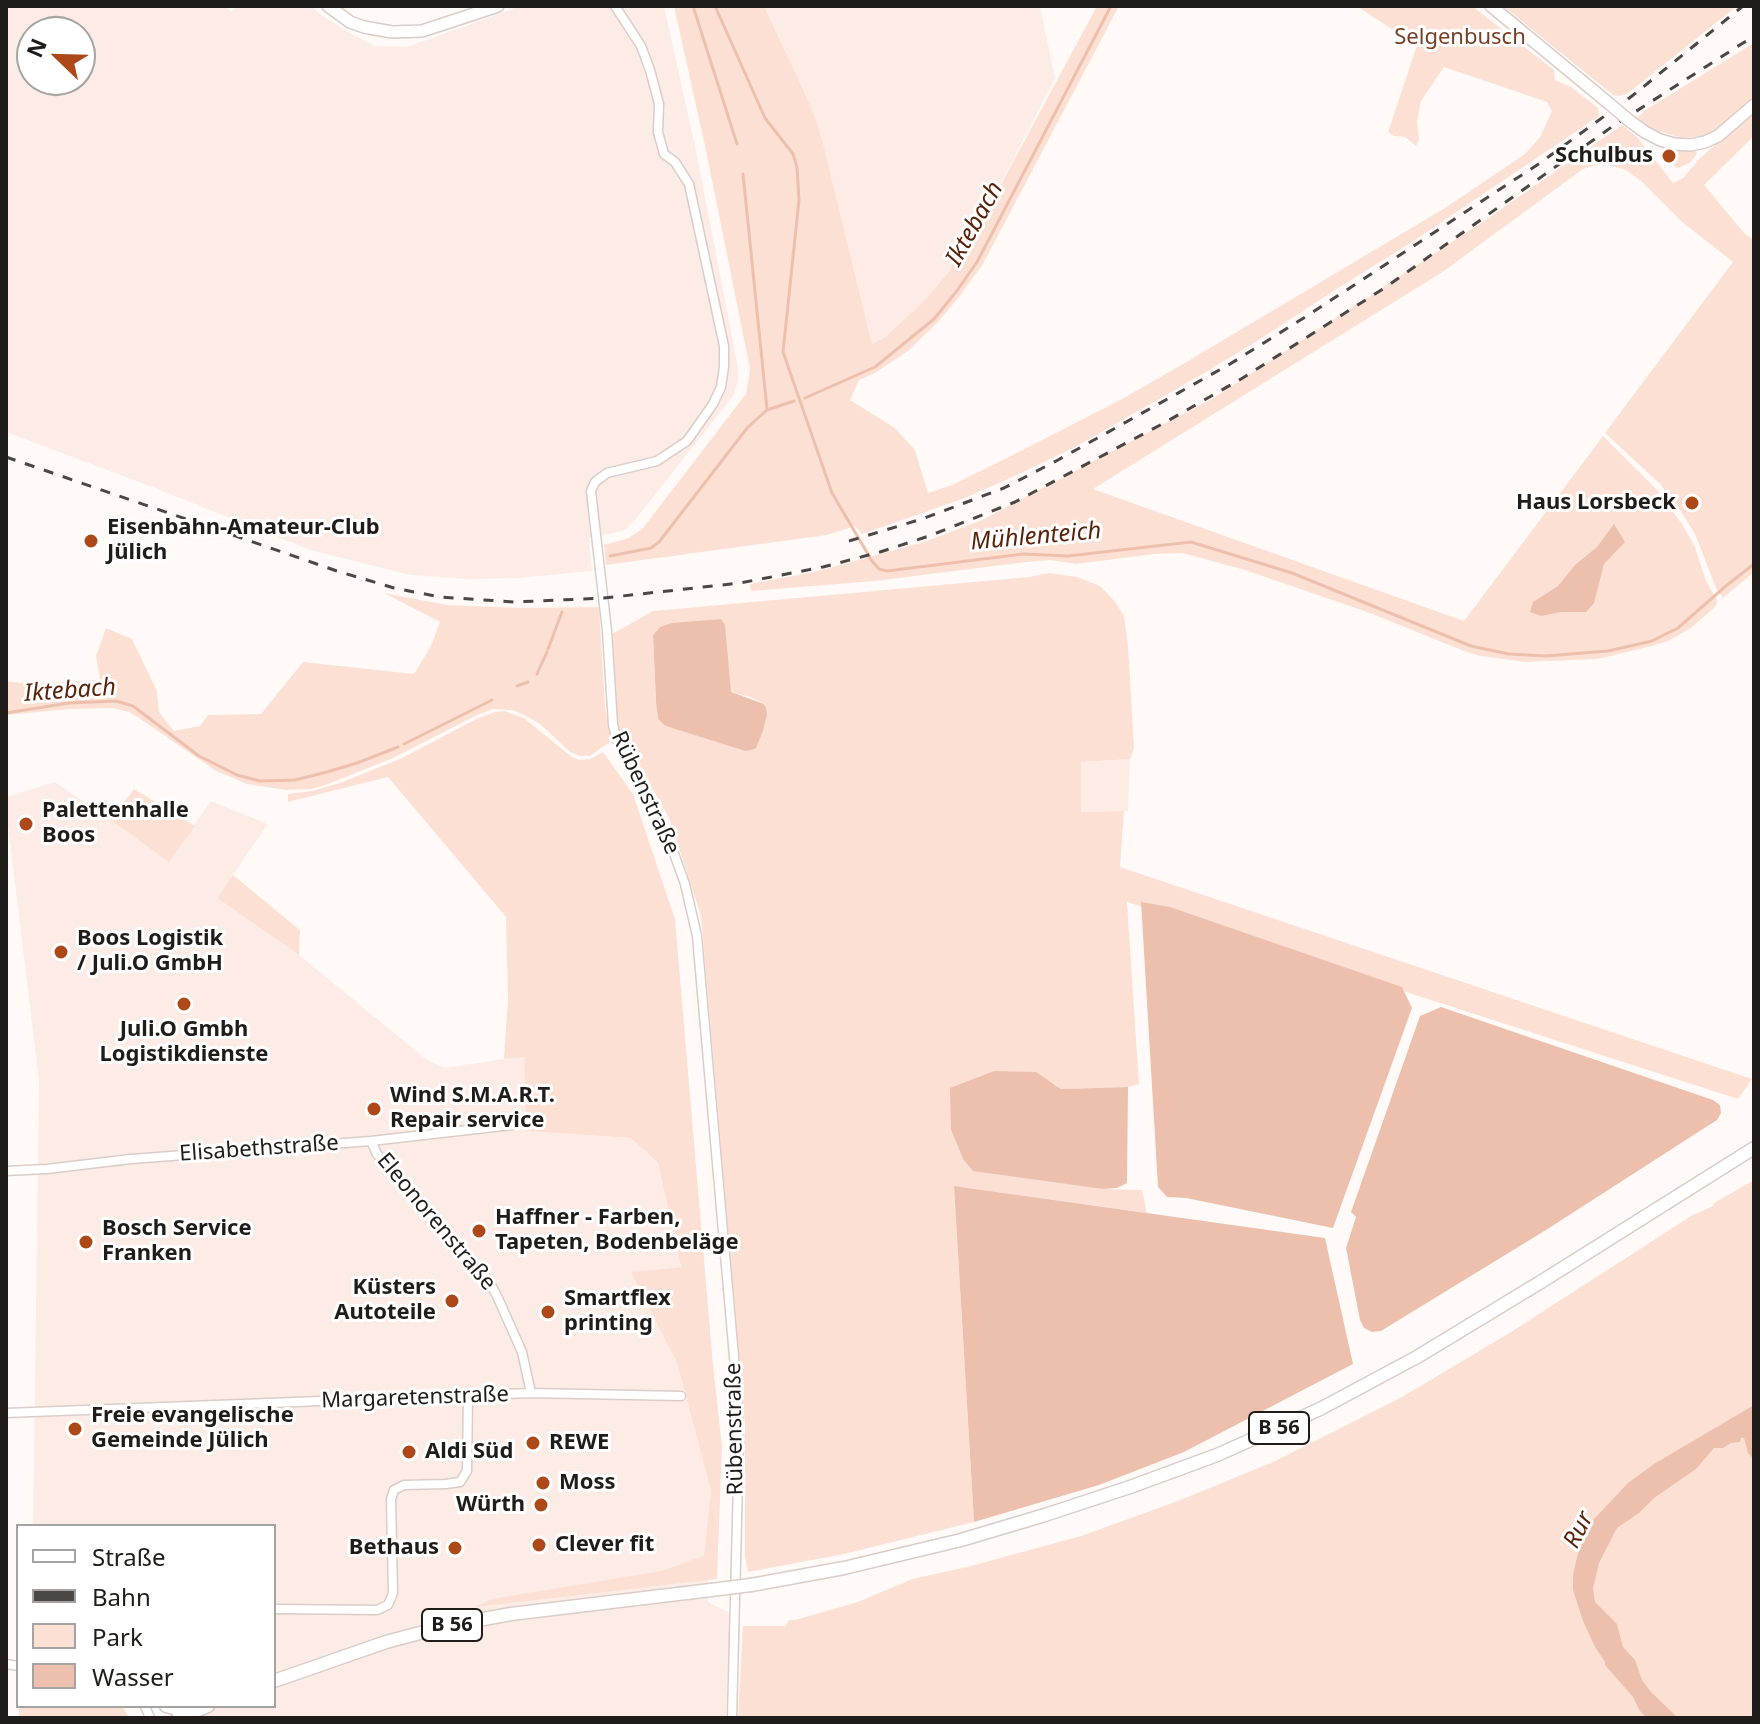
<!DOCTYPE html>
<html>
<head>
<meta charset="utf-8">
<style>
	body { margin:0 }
	#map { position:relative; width:1760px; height:1724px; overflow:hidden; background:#fffaf8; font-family:"Noto Sans",sans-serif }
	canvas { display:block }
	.frame { position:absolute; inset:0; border:8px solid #201c1a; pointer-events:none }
	.legend { position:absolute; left:16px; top:1524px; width:260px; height:184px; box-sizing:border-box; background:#fff; border:2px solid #a6a4a3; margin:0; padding:10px 14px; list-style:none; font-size:24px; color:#201c1a }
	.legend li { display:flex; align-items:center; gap:16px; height:40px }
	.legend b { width:40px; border:2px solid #a6a4a3 }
	.north { position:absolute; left:16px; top:16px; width:80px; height:80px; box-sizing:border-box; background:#fff; border:2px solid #a6a4a3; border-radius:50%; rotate:293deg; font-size:22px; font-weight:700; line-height:32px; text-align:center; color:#201c1a }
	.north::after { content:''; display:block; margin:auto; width:28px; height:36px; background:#ad4918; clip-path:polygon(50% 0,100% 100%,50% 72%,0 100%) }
</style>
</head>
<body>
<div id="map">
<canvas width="1760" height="1724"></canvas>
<div class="frame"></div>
<ul class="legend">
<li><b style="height:10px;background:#fff"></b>Straße</li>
<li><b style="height:10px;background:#4b4745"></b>Bahn</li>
<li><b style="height:22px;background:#fde0d4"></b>Park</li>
<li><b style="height:22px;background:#edc0ae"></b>Wasser</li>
</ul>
<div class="north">N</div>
</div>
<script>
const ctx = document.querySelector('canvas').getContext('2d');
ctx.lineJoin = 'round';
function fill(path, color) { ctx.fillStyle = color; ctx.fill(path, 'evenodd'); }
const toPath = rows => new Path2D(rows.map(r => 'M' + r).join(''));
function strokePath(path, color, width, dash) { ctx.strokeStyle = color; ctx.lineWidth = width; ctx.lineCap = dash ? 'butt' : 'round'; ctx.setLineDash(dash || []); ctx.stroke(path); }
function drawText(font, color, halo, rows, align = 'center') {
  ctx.font = font + ' "Noto Sans",sans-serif'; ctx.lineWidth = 6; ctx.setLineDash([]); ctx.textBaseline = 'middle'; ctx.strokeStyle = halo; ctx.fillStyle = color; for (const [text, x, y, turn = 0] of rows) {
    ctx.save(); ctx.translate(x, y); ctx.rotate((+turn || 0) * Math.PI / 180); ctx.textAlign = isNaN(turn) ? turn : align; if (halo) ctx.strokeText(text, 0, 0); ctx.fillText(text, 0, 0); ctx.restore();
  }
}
fill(toPath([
	[6,6,226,6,231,12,238,6,312,6,316,11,344,30,375,46,407,47,521,6,664,6,695,146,738,367,738,381,733,396,635,520,623,531,589,538,592,571,519,578,467,579,410,575,310,550,155,488,6,432],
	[32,32,80,32,80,80,32,80],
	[764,6,1040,6,1055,78,992,201,947,274,921,304,885,337,872,344,821,136,804,91],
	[1130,759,1128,811,1081,812,1081,762],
	[55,782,168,861,211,801,268,824,217,898,299,955,427,1060,445,1068,524,1056,526,1131,631,1138,658,1163,681,1267,632,1272,677,1363,711,1491,708,1536,708,1602,730,1613,726,1718,170,1718,167,1706,274,1706,274,1526,33,1526,39,1081,6,810,6,797]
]), '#fdece6');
fill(toPath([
	[674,6,764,6,804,91,816,120,823,143,872,344,885,337,921,304,947,274,992,201,1097,6,1119,6,983,264,959,297,938,322,908,351,875,373,859,380,850,400,895,428,915,450,928,493,952,485,1007,458,1124,398,1188,361,1445,208,1525,154,1540,137,1552,111,1547,102,1444,67,1421,101,1417,122,1419,139,1416,146,1405,137,1394,136,1388,132,1417,45,1356,6,1472,6,1554,70,1555,80,1571,87,1598,108,1599,116,1412,242,1335,290,1257,341,1201,375,1075,447,1019,474,965,498,862,534,855,526,827,535,606,565,604,545,629,538,643,528,746,394,750,369,705,146],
	[1503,6,1737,6,1627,94,1618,96,1613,95],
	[1754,43,1754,98,1728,122,1705,136,1681,138,1652,129,1636,119,1647,109],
	[1754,112,1754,136,1704,185,1745,234,1754,240,1754,572,1723,598,1716,588,1695,534,1680,510,1660,484,1605,433,1733,262,1682,222,1642,182,1626,170,1612,166,1599,164,1583,169,1444,271,1093,489,1464,621,1603,436,1657,490,1682,524,1695,547,1706,581,1717,600,1716,606,1691,628,1668,641,1652,646,1598,659,1525,662,1481,656,1464,651,1370,613,1245,570,1182,553,1154,554,1076,564,1050,560,1026,562,875,581,751,591,750,584,814,572,924,542,982,520,1217,396,1490,217,1622,125,1637,137,1673,183,1683,178,1699,159],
	[1662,147,1674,150,1695,150,1697,154,1690,163,1678,168,1675,167,1662,153],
	[1049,573,1077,577,1100,586,1114,600,1124,616,1128,645,1134,749,1130,759,1081,762,1081,812,1124,811,1120,867,1752,1079,1738,1099,1127,902,1139,1084,1128,1087,1060,1089,1054,1083,951,1130,963,1159,1103,1189,1142,1190,1147,1213,954,1186,974,1522,844,1554,748,1572,745,1556,745,1425,701,916,670,820,633,754,617,730,612,634,653,611,1029,577],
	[660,627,731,692,750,697,765,704,745,751,664,725,658,719,656,702,653,635],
	[384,593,447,605,521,608,599,607,605,707,611,741,590,756,580,756,570,752,540,724,526,716,513,710,494,709,477,715,393,758,328,784,311,789,286,790,247,784,216,771,139,718,129,712,113,708,70,709,6,715,6,681,29,684,100,680,96,656,106,628,132,639,157,691,159,712,174,731,200,726,208,715,261,714,303,662,414,674,431,646,440,622],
	[504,711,524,718,572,757,579,760,590,759,603,752,633,794,675,919,713,1365,722,1446,717,1579,476,1607,491,1599,661,1571,704,1556,711,1491,677,1363,631,1272,681,1267,658,1163,631,1138,526,1131,524,1057,504,1059,508,999,506,917,388,777,288,802,288,794,312,791,343,782,402,758,478,718,495,712],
	[134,789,195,826,169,862,110,820],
	[233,875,300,930,299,955,217,898],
	[1754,1180,1754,1718,738,1718,743,1626,785,1626,789,1620,795,1620,858,1602,912,1579,967,1567,1081,1536,1178,1501,1273,1462,1402,1397,1511,1332,1691,1216,1713,1206,1714,1203],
	[19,1706,122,1706,129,1717,19,1718]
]), '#fde0d4');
fill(toPath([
	[1614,524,1625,542,1604,564,1594,603,1586,612,1561,612,1541,616,1530,612,1533,602,1558,586,1575,565,1597,547],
	[721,619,725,625,731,692,764,704,766,708,767,714,763,731,756,748,751,750,745,751,669,727,664,725,658,719,656,702,653,635,660,627,672,623],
	[1141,902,1170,907,1402,987,1412,1008,1333,1228,1186,1198,1167,1197,1158,1187],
	[1441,1007,1713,1100,1720,1105,1721,1113,1717,1120,1546,1230,1381,1331,1372,1332,1364,1328,1360,1320,1346,1248,1356,1217,1351,1212,1420,1016],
	[994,1071,1036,1072,1061,1089,1128,1087,1127,1183,1117,1188,1103,1189,973,1171,963,1159,951,1130,950,1088],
	[954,1186,1325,1238,1353,1364,1184,1452,1099,1485,974,1522],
	[1754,1405,1754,1459,1748,1453,1744,1438,1741,1438,1740,1442,1731,1443,1723,1448,1714,1448,1696,1469,1654,1498,1639,1513,1617,1528,1599,1563,1593,1588,1595,1602,1617,1624,1623,1647,1635,1660,1642,1680,1651,1692,1678,1718,1647,1718,1640,1711,1633,1697,1605,1665,1605,1662,1595,1647,1583,1621,1573,1590,1573,1575,1578,1553,1594,1519,1628,1483,1654,1464]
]), '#edc0ae');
strokePath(toPath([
	[693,6,737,144],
	[715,6,765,118,793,154,797,167,799,200,783,352,832,493,872,561,879,569,887,571,1023,554,1068,556,1191,542,1292,573,1471,646,1509,654,1546,656,1608,651,1652,641,1678,628,1727,585,1754,564],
	[743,174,767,409],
	[805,398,875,367,934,319,956,292,977,262,1111,6],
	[610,556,651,548,659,542,748,427,767,410,794,401],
	[548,649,562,612],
	[537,674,547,652],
	[517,686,528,682],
	[6,713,69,703,116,701,133,706,199,756,237,775,260,781,295,780,327,772,357,763,398,747],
	[404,744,492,700]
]), '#edc0ae', 3);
const minor = toPath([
	[615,6,641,46,650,70,659,104,658,132,664,154,675,162,689,184,724,346,724,367,721,387,713,404,687,441,657,461,607,473,595,482,591,491,607,631,613,725,617,741,648,795,668,837,685,884,697,936,737,1391,739,1441,732,1718],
	[371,1141,377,1154,489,1281,497,1296,522,1352,531,1393],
	[6,1171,47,1169,131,1159,371,1141,512,1125],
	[6,1413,531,1393,681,1396],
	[274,1609,377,1610,388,1605,393,1593,391,1499,394,1490,404,1485,446,1484,460,1482,467,1471,468,1396],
	[6,1664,18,1666],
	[145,1706,150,1718]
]);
const secondary = toPath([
	[328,6,350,22,364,27,392,32,422,31,498,6],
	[1491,6,1606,101],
	[1631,122,1645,132,1660,140,1675,144,1690,145,1705,142,1718,136,1754,105]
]);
const primary = toPath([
	[751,1585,844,1568,961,1540,1045,1515,1130,1487,1217,1455,1320,1409,1417,1357,1544,1280,1754,1148],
	[274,1681,386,1642,450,1625,511,1614,711,1590],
	[166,1706,182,1710,199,1709],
	[178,1718,208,1706]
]);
strokePath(minor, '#dacdc8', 11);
strokePath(secondary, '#dacdc8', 14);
strokePath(primary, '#dacdc8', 15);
strokePath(minor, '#fff', 8);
strokePath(secondary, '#fff', 11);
strokePath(primary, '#fff', 12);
strokePath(toPath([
	[6,457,337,571,394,588,440,597,515,602,604,598,740,583,823,567,880,552,929,536,1015,502,1164,423,1241,379,1386,287,1613,126,1754,36],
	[849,541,922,519,1004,488,1058,460,1230,364,1310,314,1540,163,1632,96,1743,6]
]), '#4b4745', 3, [10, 10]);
const secondaryBridge = toPath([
	[1606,101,1631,122]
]);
const primaryBridge = toPath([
	[711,1590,751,1585]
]);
strokePath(secondaryBridge, '#dacdc8', 14, []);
strokePath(primaryBridge, '#dacdc8', 15, []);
strokePath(secondaryBridge, '#fff', 11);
strokePath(primaryBridge, '#fff', 12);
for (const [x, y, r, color] of [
	[1669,156,8,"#ad4918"],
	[1692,503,8,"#ad4918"],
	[91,541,8,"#ad4918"],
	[26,824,8,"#ad4918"],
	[61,952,8,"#ad4918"],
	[184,1004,8,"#ad4918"],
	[374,1109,8,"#ad4918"],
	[479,1231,8,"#ad4918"],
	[86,1242,8,"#ad4918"],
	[452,1301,8,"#ad4918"],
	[548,1312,8,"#ad4918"],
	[75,1429,8,"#ad4918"],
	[533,1443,8,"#ad4918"],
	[409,1452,8,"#ad4918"],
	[543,1483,8,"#ad4918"],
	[541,1505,8,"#ad4918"],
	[539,1545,8,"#ad4918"],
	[455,1548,8,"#ad4918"]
]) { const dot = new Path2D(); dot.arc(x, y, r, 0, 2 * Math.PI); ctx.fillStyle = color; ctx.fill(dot); strokePath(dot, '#fff', 3); }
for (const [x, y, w] of [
	[1279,1428,60],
	[452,1625,60]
]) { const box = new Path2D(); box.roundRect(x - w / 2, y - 16, w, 32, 6); ctx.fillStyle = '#fff'; ctx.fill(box); strokePath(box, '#201c1a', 2); }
drawText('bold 20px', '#201c1a', null, [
	["B 56",1279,1428],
	["B 56",452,1625]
]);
drawText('22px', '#773e26', '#fff', [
	["Selgenbusch",1460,38]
]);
drawText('bold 22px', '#201c1a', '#fff', [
	["Schulbus",1653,156,"right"],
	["Haus Lorsbeck",1676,503,"right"],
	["Eisenbahn-Amateur-Club",107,528],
	["Jülich",107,553],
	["Palettenhalle",42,811],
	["Boos",42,836],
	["Boos Logistik",77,939],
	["/ Juli.O GmbH",77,964],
	["Juli.O Gmbh",184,1030,"center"],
	["Logistikdienste",184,1055,"center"],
	["Wind S.M.A.R.T.",390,1096],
	["Repair service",390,1121],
	["Haffner - Farben,",495,1218],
	["Tapeten, Bodenbeläge",495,1243],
	["Bosch Service",102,1229],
	["Franken",102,1254],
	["Küsters",436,1288,"right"],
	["Autoteile",436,1313,"right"],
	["Smartflex",564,1299],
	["printing",564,1324],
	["Freie evangelische",91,1416],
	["Gemeinde Jülich",91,1441],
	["REWE",549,1443],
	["Aldi Süd",425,1452],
	["Moss",559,1483],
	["Würth",525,1505,"right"],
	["Clever fit",555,1545],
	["Bethaus",439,1548,"right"]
], 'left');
drawText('22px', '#201c1a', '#fff', [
	["Rübenstraße",645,793,65],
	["Elisabethstraße",259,1149,-4],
	["Eleonorenstraße",436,1222,50],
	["Margaretenstraße",415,1398,-2],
	["Rübenstraße",735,1429,-91]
]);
drawText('italic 24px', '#59230a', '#fff', [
	["Iktebach",975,224,-61],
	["Mühlenteich",1036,537,-5],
	["Iktebach",70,691,-4],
	["Rur",1579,1530,-63]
]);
</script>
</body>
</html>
